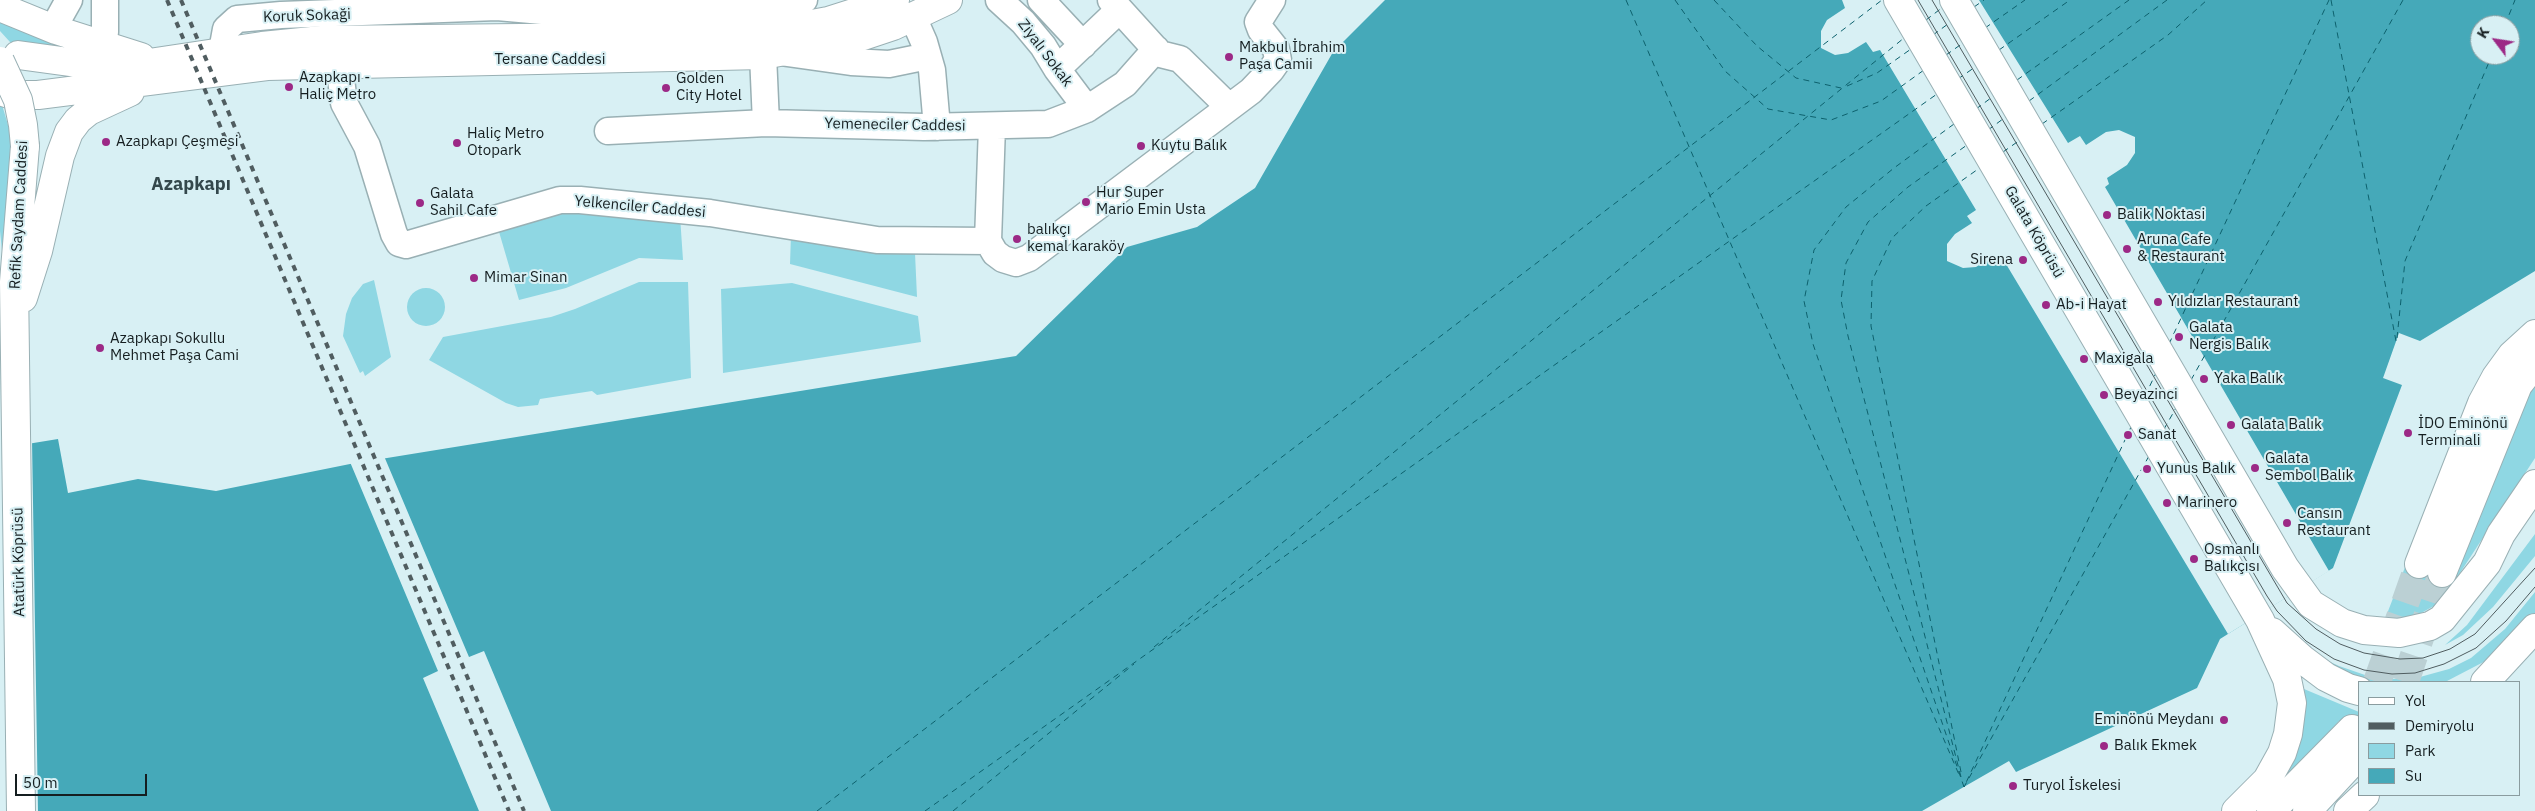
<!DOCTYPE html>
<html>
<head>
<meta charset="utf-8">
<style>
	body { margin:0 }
	#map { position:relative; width:2535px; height:811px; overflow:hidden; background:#d8f0f4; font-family:"IBM Plex Sans",sans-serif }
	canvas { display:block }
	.legend { position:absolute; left:2358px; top:681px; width:162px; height:115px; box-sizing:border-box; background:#d8f0f4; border:1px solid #8a9c9f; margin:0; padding:6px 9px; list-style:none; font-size:15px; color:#151e20 }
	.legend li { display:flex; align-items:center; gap:10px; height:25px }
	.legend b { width:25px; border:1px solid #8a9c9f }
	.north { position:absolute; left:2470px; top:15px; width:50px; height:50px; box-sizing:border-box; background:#d8f0f4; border:1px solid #8a9c9f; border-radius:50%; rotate:301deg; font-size:14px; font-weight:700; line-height:20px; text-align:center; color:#151e20 }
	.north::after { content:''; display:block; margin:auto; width:18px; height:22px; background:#9c2986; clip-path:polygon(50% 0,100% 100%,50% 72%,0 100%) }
	.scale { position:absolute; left:15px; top:774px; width:132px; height:22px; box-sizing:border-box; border:2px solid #151e20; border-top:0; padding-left:6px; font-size:15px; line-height:18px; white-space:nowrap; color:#151e20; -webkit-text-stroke:4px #d8f0f4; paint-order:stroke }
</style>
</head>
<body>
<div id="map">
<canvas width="2535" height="811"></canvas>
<ul class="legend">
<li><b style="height:6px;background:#fff"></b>Yol</li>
<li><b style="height:6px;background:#505d60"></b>Demiryolu</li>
<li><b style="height:14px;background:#8fd7e3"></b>Park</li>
<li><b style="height:14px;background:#45a9b9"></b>Su</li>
</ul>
<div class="north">K</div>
<div class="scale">50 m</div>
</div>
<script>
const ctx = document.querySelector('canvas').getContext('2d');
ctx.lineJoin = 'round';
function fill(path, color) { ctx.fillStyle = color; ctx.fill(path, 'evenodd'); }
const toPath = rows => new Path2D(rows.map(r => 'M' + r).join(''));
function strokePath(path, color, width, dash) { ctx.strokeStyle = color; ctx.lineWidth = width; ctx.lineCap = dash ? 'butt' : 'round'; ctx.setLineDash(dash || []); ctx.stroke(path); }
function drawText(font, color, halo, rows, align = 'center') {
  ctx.font = font + ' "IBM Plex Sans",sans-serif'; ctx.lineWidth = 4; ctx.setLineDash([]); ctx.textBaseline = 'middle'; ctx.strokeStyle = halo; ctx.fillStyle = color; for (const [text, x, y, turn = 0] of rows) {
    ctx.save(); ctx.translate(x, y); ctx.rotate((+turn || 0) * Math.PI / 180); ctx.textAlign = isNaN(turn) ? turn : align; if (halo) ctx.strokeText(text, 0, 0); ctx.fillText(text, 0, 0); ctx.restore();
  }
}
fill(toPath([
	[0,18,81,49,10,42,0,31],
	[0,98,11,135,11,164,2,251,0,231],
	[567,202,680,216,683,260,639,258,566,288,519,300,497,225],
	[791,235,915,253,917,297,790,264],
	[374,280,391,357,365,376,363,371,360,373,343,336,346,314,352,298,363,284],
	[639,282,688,282,691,378,597,395,592,391,540,399,538,405,518,407,506,403,429,360,443,337,551,317,575,309],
	[792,283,918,316,921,342,723,373,721,289],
	'407 307a19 19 0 1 1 38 0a19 19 0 1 1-38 0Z',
	[2535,379,2535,458,2441,602,2414,617,2385,619,2407,562],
	[2535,534,2535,556,2493,607,2463,635,2445,645,2467,625],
	[2535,592,2535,616,2497,655,2447,681,2377,682,2364,680,2337,670,2315,655,2339,666,2365,675,2394,679,2420,677,2449,669,2471,658,2505,629],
	[2304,689,2359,712,2359,733,2339,721,2284,781,2299,745,2303,728]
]), '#8fd7e3');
fill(toPath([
	[1385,0,2535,0,2535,271,2420,341,2399,333,2383,378,2402,385,2333,568,2220,639,2197,688,2016,772,2009,761,1922,811,0,811,0,445,9,447,58,439,68,493,138,479,216,491,350,464,1016,356,1127,247,1197,227,1255,188,1333,52],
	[2480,25,2510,25,2510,55,2480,55]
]), '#45a9b9');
fill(toPath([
	[1842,0,1979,0,2068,143,2080,136,2086,145,2106,132,2119,130,2135,137,2135,153,2127,165,2107,178,2109,184,2105,187,2329,571,2228,634,2003,259,1993,265,1989,259,1976,267,1963,268,1947,261,1947,244,1955,234,1972,223,1967,216,1976,210,1880,50,1873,52,1866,42,1848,53,1835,55,1821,48,1821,31,1827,20,1845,8],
	[32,440,38,811,0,811,0,443,9,444],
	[384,456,469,657,484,651,551,811,479,811,423,678,438,671,350,462]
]), '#d8f0f4');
strokePath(toPath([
	[1626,0,1960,777],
	[1675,0,1725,71,1768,109,1831,120,1881,101,1924,70],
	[1714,0,1757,46,1796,78,1841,88],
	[2331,0,2396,341],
	[1974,7,1984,0],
	[1926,20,1943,7],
	[2505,25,2515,0],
	[1985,28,2025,0],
	[1933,35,1952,21],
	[1999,50,2070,0],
	[1946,55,1963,43],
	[1958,79,1978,65],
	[2017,80,2129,0],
	[1847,86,1877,73,1911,49],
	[2029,101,2167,0],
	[1976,109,1995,95],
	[1954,124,1894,168,1846,207,1814,250,1804,301,1813,344,1964,787],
	[2042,124,2168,35,2207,0],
	[1988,130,2007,116],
	[2003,152,2020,140],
	[2397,338,2405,261,2492,55],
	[2169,344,2329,0],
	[2191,380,2403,0],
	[2145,396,2156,373],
	[2131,427,1964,787,2149,456],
	[2164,429,2176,408],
	[1154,647,1904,38],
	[1961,772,1871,326,1872,281,1892,238,1926,206,1981,167],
	[1961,777,1848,336,1841,300,1846,263,1868,222,1908,187,1967,145],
	[817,811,1882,0],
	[925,811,1937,94],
	[953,811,1134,664]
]), '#0d616d', 1, [6, 5]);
strokePath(toPath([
	[2377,682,2419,564],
	[2405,682,2442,573]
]), '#bbd0d4', 28, [28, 14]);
const minor = toPath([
	[999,0,1023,22,1043,46,1057,69,1087,109],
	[1041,0,1083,45],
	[1111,0,1160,54,1180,59,1228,106],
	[913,17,924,42,932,70,937,127],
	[56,30,60,16,69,0],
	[102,46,105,32,105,0],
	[222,51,226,29,237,19,281,15,497,7,565,13,745,11,804,0],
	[787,53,851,62,889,64,928,56],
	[763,55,766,123],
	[339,63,344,103,367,146,394,234,399,243,406,245,560,200,580,200,710,213,877,240,988,241],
	[1057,69,1119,10],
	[608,131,766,123,924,127,1048,124,1087,109,1125,84,1156,49],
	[988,241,995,253,1003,259,1016,263,1029,258,1251,91,1271,70,1278,60,1276,49,1261,30,1258,22,1272,0],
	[988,241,992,126]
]);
const major = toPath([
	[1898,0,2260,620,2287,679,2292,703,2288,734,2282,753,2267,780,2236,811],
	[1954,0,2285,568,2311,604,2342,623,2364,630,2399,633,2430,626,2442,619,2487,563,2501,534,2535,484],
	[0,7,56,30,141,57],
	[18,55,106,67,129,66,262,46,322,40,722,36,775,31,828,21,895,0],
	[0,91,12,95,38,95,267,66,763,55,857,38,893,26,948,0],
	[23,298,38,251,60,156,69,132,78,120,89,111,130,92],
	[2419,564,2482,403,2496,377,2512,355,2535,334],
	[2442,573,2518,385,2535,363],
	[2272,632,2302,659,2326,677,2348,688,2359,691],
	[2485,682,2535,628],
	[21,811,14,282,25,146],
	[2271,811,2352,729],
	[2307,811,2359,755],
	[2348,811,2365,795]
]);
strokePath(minor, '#99b0b4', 29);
strokePath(major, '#99b0b4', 30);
strokePath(minor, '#fff', 26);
strokePath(major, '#fff', 28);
strokePath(toPath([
	[1918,0,2267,596,2277,611,2306,641,2334,659,2364,670,2392,674,2415,673,2444,664,2476,648,2506,621,2535,587],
	[1932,0,2287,603,2316,629,2340,644,2364,653,2400,659,2423,658,2450,649,2475,634,2535,568]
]), '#505d60', 1);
strokePath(toPath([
	[167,0,509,811],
	[181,0,524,811]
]), '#505d60', 4, [6, 6]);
const majorBridge = toPath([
	[0,61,18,100,23,125,25,146]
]);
strokePath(majorBridge, '#99b0b4', 30, []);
strokePath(majorBridge, '#fff', 28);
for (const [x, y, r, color] of [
	[1229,57,5,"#9c2986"],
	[289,87,5,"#9c2986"],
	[666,88,5,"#9c2986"],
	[106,142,5,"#9c2986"],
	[457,143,5,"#9c2986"],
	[1141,146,5,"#9c2986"],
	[1086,202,5,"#9c2986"],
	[420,203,5,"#9c2986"],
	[2107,215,5,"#9c2986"],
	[1017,239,5,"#9c2986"],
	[2127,249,5,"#9c2986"],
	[2023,260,5,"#9c2986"],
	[474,278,5,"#9c2986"],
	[2158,302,5,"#9c2986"],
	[2046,305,5,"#9c2986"],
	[2179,337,5,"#9c2986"],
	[100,348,5,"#9c2986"],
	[2084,359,5,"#9c2986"],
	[2204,379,5,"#9c2986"],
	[2104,395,5,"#9c2986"],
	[2231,425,5,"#9c2986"],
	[2408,433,5,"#9c2986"],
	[2128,435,5,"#9c2986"],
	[2255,468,5,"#9c2986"],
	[2147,469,5,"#9c2986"],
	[2167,503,5,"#9c2986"],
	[2287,523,5,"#9c2986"],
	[2194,559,5,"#9c2986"],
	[2224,720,5,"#9c2986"],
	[2104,746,5,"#9c2986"],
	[2013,786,5,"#9c2986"]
]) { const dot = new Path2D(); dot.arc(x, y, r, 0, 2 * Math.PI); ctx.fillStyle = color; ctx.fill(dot); strokePath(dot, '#d8f0f4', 2); }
drawText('15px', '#151e20', '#d8f0f4', [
	["Koruk Sokaği",307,16,-2],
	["Ziyalı Sokak",1045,53,53],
	["Tersane Caddesi",550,60],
	["Yemeneciler Caddesi",895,125,1],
	["Yelkenciler Caddesi",640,207,5],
	["Refik Saydam Caddesi",19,215,-87],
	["Galata Köprüsü",2034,232,60],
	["Atatürk Köprüsü",19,562,-91]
]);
drawText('15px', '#151e20', '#d8f0f4', [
	["Makbul İbrahim",1239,48],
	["Paşa Camii",1239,65],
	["Azapkapı -",299,78],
	["Haliç Metro",299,95],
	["Golden",676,79],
	["City Hotel",676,96],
	["Haliç Metro",467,134],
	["Otopark",467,151],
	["Azapkapı Çeşmesi",116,142],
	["Kuytu Balık",1151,146],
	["Hur Super",1096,193],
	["Mario Emin Usta",1096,210],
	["Galata",430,194],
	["Sahil Cafe",430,211],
	["Balik Noktasi",2117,215],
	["balıkçı",1027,230],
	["kemal karaköy",1027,247],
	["Aruna Cafe",2137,240],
	["& Restaurant",2137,257],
	["Sirena",2013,260,"right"],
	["Mimar Sinan",484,278],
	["Yıldızlar Restaurant",2168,302],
	["Ab-i Hayat",2056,305],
	["Galata",2189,328],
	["Nergis Balık",2189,345],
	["Azapkapı Sokullu",110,339],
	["Mehmet Paşa Cami",110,356],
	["Maxigala",2094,359],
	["Yaka Balık",2214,379],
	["Beyazinci",2114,395],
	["İDO Eminönü",2418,424],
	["Terminali",2418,441],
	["Galata Balık",2241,425],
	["Sanat",2138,435],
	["Galata",2265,459],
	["Sembol Balık",2265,476],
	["Yunus Balık",2157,469],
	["Marinero",2177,503],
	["Cansın",2297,514],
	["Restaurant",2297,531],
	["Osmanlı",2204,550],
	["Balıkçısı",2204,567],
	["Eminönü Meydanı",2214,720,"right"],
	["Balık Ekmek",2114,746],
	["Turyol İskelesi",2023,786]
], 'left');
drawText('bold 18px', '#34484c', '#d8f0f4', [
	["Azapkapı",191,185]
]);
</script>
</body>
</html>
